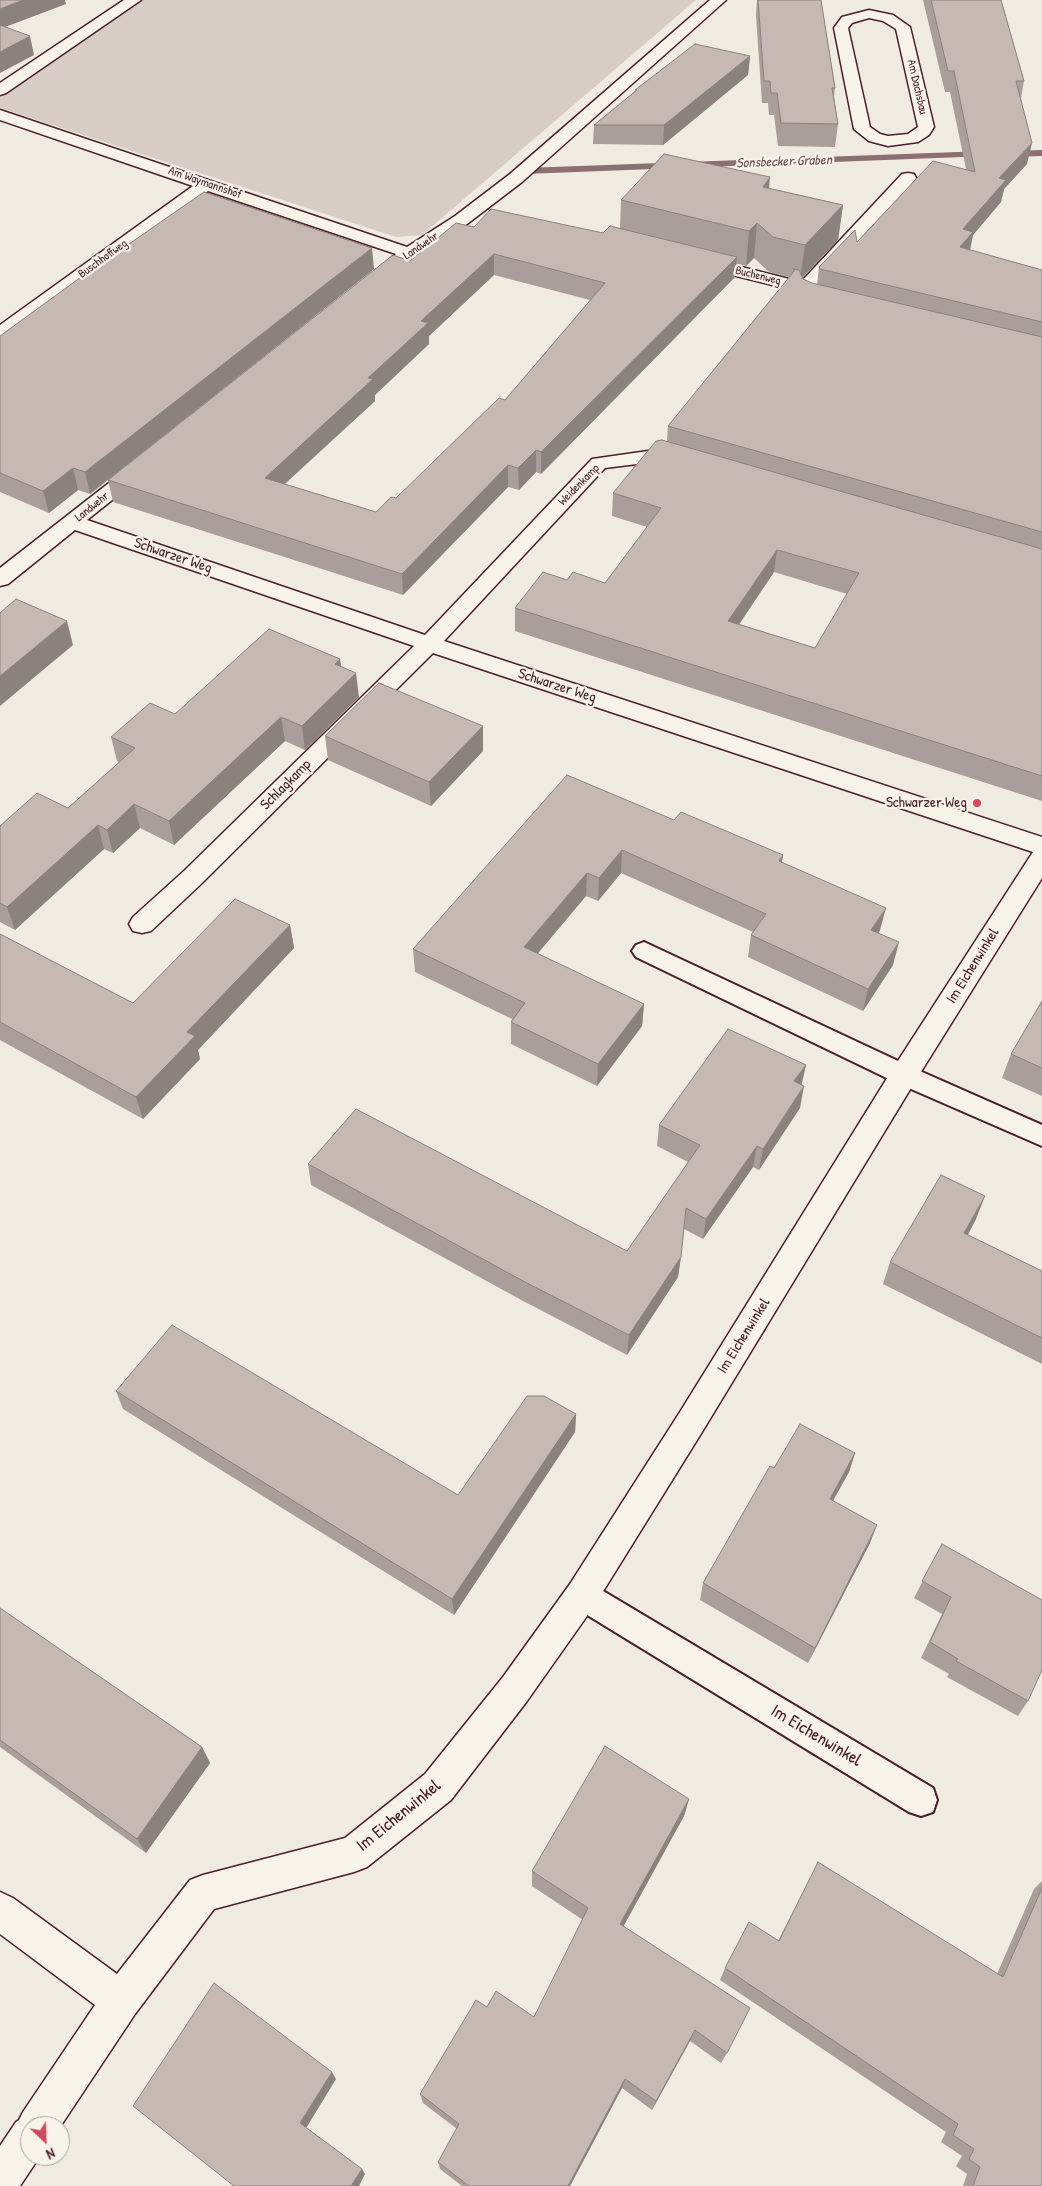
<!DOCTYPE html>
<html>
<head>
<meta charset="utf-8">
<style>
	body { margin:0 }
	#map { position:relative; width:1042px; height:2186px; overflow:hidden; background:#f0ebe0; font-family:"Patrick Hand",sans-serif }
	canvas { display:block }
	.north { position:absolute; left:20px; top:2116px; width:50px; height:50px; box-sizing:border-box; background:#f7f3e8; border:1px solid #b29e9c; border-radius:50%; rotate:156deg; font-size:14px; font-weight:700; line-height:20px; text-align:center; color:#4a1f2b }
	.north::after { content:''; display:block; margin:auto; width:18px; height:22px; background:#d1495b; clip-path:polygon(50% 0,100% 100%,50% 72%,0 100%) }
</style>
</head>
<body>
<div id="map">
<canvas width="1042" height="2186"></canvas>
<div class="north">N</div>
</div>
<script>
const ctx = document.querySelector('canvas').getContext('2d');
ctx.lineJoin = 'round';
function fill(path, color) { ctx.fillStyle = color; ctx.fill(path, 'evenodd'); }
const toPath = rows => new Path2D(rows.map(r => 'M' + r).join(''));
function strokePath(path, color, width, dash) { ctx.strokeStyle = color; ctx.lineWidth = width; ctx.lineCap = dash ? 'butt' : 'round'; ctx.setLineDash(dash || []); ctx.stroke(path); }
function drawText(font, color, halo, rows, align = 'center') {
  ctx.font = font + ' "Patrick Hand",sans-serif'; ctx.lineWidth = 4.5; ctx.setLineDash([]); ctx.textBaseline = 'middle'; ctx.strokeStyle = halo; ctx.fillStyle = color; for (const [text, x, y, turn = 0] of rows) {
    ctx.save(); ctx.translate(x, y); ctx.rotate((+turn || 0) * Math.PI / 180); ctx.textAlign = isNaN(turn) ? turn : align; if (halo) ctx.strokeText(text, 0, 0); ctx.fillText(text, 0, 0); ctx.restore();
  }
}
fill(toPath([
	[142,0,696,0,422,235,396,237,0,108,0,97]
]), '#d8cdc6');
fill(toPath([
	[1042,150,1042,156,1009,157,1004,154,1009,151,1042,150],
	[985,151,990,154,988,156,525,174,520,171,525,168,985,151]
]), '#8b6f72');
const service = toPath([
	[644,942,913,1068,1042,1125,1042,1146,895,1082,636,957,632,951,636,945,644,942],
	[582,1580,593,1585,933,1788,937,1800,933,1812,921,1816,909,1812,571,1605,567,1595,571,1585,582,1580]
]);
const minor = toPath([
	[124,0,141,0,6,93,0,95,0,83,124,0],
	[710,0,726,0,522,182,467,224,415,257,380,285,374,286,368,285,365,281,396,254,208,191,7,338,0,340,0,325,193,186,0,120,0,110,407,247,455,216,510,174,710,0],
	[869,10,893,15,910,27,934,127,929,135,918,142,888,146,869,141,854,129,834,28,842,17,869,10],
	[869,18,883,21,896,29,918,127,908,134,888,136,880,134,870,127,848,28,852,23,869,18],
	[908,173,914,174,916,178,914,182,814,289,815,293,823,300,820,304,814,305,808,304,801,300,797,291,692,265,689,261,692,257,698,256,801,282,902,174,908,173],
	[662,449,685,456,688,460,685,464,678,466,661,461,605,468,444,641,1042,837,1042,878,914,1083,702,1432,594,1606,527,1701,451,1800,367,1867,354,1872,214,1909,135,2014,60,2127,30,2126,30,2156,40,2156,20,2186,0,2186,0,2146,16,2122,19,2120,23,2112,95,2005,0,1934,0,1892,13,1898,117,1974,190,1880,203,1875,345,1838,425,1774,503,1677,570,1584,680,1412,894,1067,1033,852,433,653,202,883,151,931,142,933,133,931,129,924,133,917,184,871,414,646,75,530,8,584,0,586,0,568,132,465,139,463,146,465,149,469,146,473,87,520,425,635,592,459,662,449]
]);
strokePath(service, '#4a1f2b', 4);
strokePath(minor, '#4a1f2b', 3);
fill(service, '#f7f3e8');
fill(minor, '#f7f3e8');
fill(toPath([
	[757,0,821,0,835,88,834,97,838,124,835,147,778,146,774,115,769,115,768,103,762,103,756,16],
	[923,0,1001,0,1024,81,1021,98,1027,164,1004,189,1001,202,973,235,970,250,1042,270,1042,801,515,631,515,608,567,580,605,583,647,527,612,516,613,493,667,441,668,426,789,277,769,272,754,258,746,266,736,264,735,277,541,474,536,472,519,490,508,487,403,595,113,502,108,480,410,261,474,227,603,233,620,228,621,200,769,188,843,205,838,240,802,278,803,279,812,283,817,285,819,267,966,169,950,92,945,92],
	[494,275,590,300,505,400,396,498,376,512,285,484,375,401,375,395,429,344,429,336],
	[774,572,847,594,815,648,739,624],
	[750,56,748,75,663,145,593,144,594,125,635,91,635,90],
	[374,269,90,494,78,490,49,513,0,492,0,336],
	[340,659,341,667,359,697,305,750,285,741,174,845,140,828,113,853,104,849,15,930,0,922,0,826,68,808,119,762,117,761,111,737,175,714],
	[325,736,483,751,431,806,328,760],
	[674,820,783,855,782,862,880,930,878,934,893,965,863,1011,748,957,751,935,753,932,621,873,598,901,586,896,537,954,644,1004,642,1026,597,1086,511,1044,511,1022,512,1019,415,972,413,949],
	[290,925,294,948,198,1050,200,1059,143,1119,0,1040,0,934,133,1003],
	[1042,1001,1042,1096,1002,1078,1011,1054],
	[806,1065,801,1085,800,1108,759,1170,753,1167,703,1239,684,1229,678,1277,627,1355,525,1302,311,1185,308,1164,627,1251,688,1162,657,1146,659,1125],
	[976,1219,968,1235,1042,1271,1042,1364,883,1284,890,1262],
	[116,1391,458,1495,576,1414,575,1432,454,1615,123,1409],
	[855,1453,849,1472,833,1500,870,1543,808,1663,700,1600,703,1583,774,1468],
	[942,1544,1028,1701,1018,1716,947,1677,949,1674,921,1658,942,1614,914,1598],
	[0,1608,202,1747,210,1763,146,1853,0,1747],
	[689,1799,684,1816,623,1927,727,2053,721,2063,690,2041,652,2110,622,2088,570,2186,462,2186,440,2169,438,2162,457,2129,423,2103,420,2094,487,2007,534,2017,583,1920,532,1886,532,1871],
	[818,1862,997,1974,1034,1889,1042,1881,1042,2186,963,2186,967,2174,956,2166,962,2156,941,2142,946,2132,720,1980,725,1968,778,1941]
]), '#aa9e9a');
fill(toPath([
	[23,0,65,0,66,4,0,29,0,9],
	[30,36,34,55,0,73,0,52],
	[750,56,748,75,663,145,664,125],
	[1032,143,1027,164,1004,189,1001,202,973,235,969,254,956,269,963,229,999,178],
	[770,177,767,212,763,187],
	[843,205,838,240,800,280,805,245],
	[757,223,754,258,746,266,749,231],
	[372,248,374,269,90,494,85,472],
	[494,254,494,275,429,336,429,344,375,395,375,401,268,499,265,478,421,321],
	[737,257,735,277,541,474,541,452],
	[536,450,536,472,519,490,518,468],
	[508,465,508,487,403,595,402,574],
	[73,468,78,490,49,513,43,491],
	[777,550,774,572,726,644,728,621],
	[67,621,73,645,0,706,0,676],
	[340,659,343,683,335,664],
	[356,673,359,697,305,750,302,726],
	[281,717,285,741,174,845,169,821],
	[483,726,483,751,431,806,429,782],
	[134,804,140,828,113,853,107,830],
	[98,825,104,849,15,930,7,907],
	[622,850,621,873,598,901,599,878],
	[783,855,779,878,779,861],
	[587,873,586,896,524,970,524,947],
	[886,908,880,930,865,953,871,930],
	[290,925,294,948,198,1050,200,1059,143,1119,136,1097,187,1032],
	[899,942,893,965,863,1011,868,989],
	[644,1004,642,1026,597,1086,598,1064],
	[806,1065,801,1087,794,1081],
	[804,1086,800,1108,759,1170,763,1149],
	[757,1146,753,1167,703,1239,706,1219],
	[985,1196,976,1219,956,1256,964,1233],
	[681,1257,678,1277,627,1355,629,1335],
	[576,1414,575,1432,454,1615,452,1599],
	[855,1453,849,1472,824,1517,830,1499],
	[877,1525,870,1543,808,1663,815,1648],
	[202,1747,210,1763,146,1853,137,1839],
	[689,1799,684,1816,617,1938,620,1924],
	[695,2030,690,2041,652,2110,656,2101],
	[332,2072,336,2079,305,2130,300,2123],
	[625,2079,622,2088,570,2186,568,2186],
	[362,2169,365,2174,359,2186,351,2186]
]), '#8b817d');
const building = toPath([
	[0,0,23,0,0,9,0,0],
	[758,0,821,0,835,88,832,88,838,124,781,123,777,93,771,93,770,81,764,81,758,0],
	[931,0,1001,0,1024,81,1016,81,1032,143,999,178,1006,180,963,229,973,232,960,247,1042,270,1042,322,820,269,819,267,855,230,857,242,933,161,975,172,954,71,948,71,931,0],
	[0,25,30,36,0,52,0,25],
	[695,44,750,56,664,125,594,125,637,90,635,90,695,44],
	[664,154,770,177,763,187,843,205,805,245,773,237,757,223,749,231,621,200,664,154],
	[204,192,372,248,85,472,73,468,43,491,0,473,0,336,77,280,204,192],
	[491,209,603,233,610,226,737,257,541,452,536,450,518,468,508,465,402,574,108,480,393,255,410,261,456,223,474,227,491,209],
	[494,254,605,283,505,400,499,398,396,498,391,497,376,512,265,478,373,379,368,378,428,323,421,321,494,254],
	[794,269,799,270,803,279,812,283,1042,337,1042,532,668,426,795,270,794,269],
	[662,440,1042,549,1042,776,515,608,543,572,567,580,573,572,605,583,661,508,613,493,656,441,662,440],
	[777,550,859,573,815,648,728,621,777,550],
	[16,599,67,621,0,676,0,613,16,599],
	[269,629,340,659,335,664,356,673,302,726,281,717,169,821,134,804,107,830,98,825,7,907,0,903,0,826,37,793,68,808,135,748,111,737,150,703,175,714,269,629],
	[379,683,483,726,429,782,325,736,379,683],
	[567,775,674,820,681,812,783,855,779,861,886,908,871,930,899,942,868,989,751,935,766,914,622,850,599,878,587,873,524,947,644,1004,598,1064,511,1022,525,1003,413,949,567,775],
	[235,899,290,925,187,1032,195,1036,136,1097,0,1022,0,934,133,1003,235,899],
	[1042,1001,1042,1068,1011,1054,1042,1001],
	[728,1029,806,1065,794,1081,804,1086,763,1149,757,1146,706,1219,686,1208,681,1257,629,1335,525,1282,308,1164,356,1109,627,1251,700,1145,659,1125,728,1029],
	[941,1175,985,1196,964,1233,1042,1271,1042,1338,890,1262,941,1175],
	[172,1325,458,1495,527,1396,544,1396,576,1414,452,1599,116,1391,172,1325],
	[800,1424,855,1453,830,1499,877,1525,815,1648,703,1583,770,1466,774,1468,800,1424],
	[942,1544,1042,1600,1042,1670,1028,1701,956,1661,958,1659,930,1642,951,1597,922,1581,942,1544],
	[0,1608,202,1747,137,1839,0,1740,0,1608],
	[605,1746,689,1799,620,1924,750,2008,727,2053,695,2030,656,2101,625,2079,568,2186,469,2186,438,2162,459,2124,420,2094,476,2000,487,2007,496,1991,534,2017,588,1908,532,1871,605,1746],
	[818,1862,1003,1977,1042,1888,1042,2186,973,2186,980,2167,969,2159,974,2149,953,2135,958,2124,725,1968,749,1922,779,1941,818,1862],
	[214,1983,332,2072,300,2123,362,2169,351,2186,234,2186,133,2106,214,1983]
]);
fill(building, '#c6b8b3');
strokePath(building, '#8b817d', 1);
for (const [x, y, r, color] of [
	[977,803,5,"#d1495b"]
]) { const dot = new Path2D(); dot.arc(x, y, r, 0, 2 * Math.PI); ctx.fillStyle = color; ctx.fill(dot); strokePath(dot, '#f7f3e8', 2); }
drawText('12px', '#4a1f2b', '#f7f3e8', [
	["Am Dachsbau",917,87,77],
	["Am Waymannshof",205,183,19],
	["Landwehr",421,246,-34],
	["Buschhoffweg",103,259,-36],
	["Buchenweg",758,276,14],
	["Weidenkamp",579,485,-45],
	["Landwehr",92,507,-39]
]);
drawText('italic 14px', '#704e55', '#f7f3e8', [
	["Sonsbecker Graben",784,162,-2]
]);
drawText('15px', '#4a1f2b', '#f7f3e8', [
	["Schwarzer Weg",173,556,19],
	["Schwarzer Weg",557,686,18],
	["Schlagkamp",286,785,-45],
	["Im Eichenwinkel",973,966,-58],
	["Im Eichenwinkel",744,1336,-58]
]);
drawText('15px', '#4a1f2b', '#f7f3e8', [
	["Schwarzer Weg",967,803]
], 'right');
drawText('18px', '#4a1f2b', '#f7f3e8', [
	["Im Eichenwinkel",816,1736,31],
	["Im Eichenwinkel",399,1816,-39]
]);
</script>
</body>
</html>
